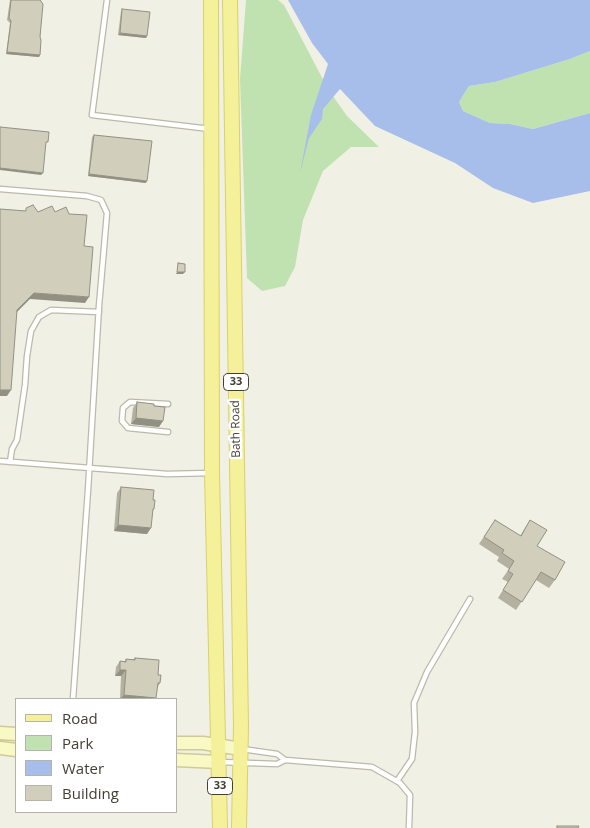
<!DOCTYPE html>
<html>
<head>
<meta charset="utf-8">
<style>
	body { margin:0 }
	#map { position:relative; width:590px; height:828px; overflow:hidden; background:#f1f0e5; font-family:"Open Sans",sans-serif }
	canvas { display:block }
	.legend { position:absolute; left:15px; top:698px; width:162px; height:115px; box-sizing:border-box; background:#fff; border:1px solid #b4b3ae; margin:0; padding:6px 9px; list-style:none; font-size:15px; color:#434035 }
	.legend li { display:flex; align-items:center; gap:10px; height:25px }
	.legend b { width:25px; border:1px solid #b4b3ae }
</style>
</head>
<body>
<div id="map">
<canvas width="590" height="828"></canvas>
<ul class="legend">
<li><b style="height:6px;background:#f5f09a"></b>Road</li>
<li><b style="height:14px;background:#c0e2b1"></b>Park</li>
<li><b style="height:14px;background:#a6bee9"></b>Water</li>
<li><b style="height:14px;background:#d1cebb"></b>Building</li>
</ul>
</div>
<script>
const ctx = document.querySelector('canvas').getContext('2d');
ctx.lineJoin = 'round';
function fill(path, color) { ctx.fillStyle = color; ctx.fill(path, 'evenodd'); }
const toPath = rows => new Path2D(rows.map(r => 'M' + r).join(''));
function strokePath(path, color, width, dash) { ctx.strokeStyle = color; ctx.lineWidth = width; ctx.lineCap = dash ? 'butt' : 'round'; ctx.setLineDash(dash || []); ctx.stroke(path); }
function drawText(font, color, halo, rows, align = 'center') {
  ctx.font = font + ' "Open Sans",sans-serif'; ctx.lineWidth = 5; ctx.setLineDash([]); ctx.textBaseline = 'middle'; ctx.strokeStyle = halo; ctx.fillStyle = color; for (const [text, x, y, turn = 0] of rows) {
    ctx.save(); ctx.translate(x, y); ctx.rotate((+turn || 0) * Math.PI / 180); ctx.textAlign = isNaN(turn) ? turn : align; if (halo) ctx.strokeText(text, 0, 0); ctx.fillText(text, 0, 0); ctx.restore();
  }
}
fill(toPath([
	[246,0,278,0,284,5,328,89,347,116,379,147,351,147,323,171,303,220,295,267,285,286,262,291,247,278,240,79],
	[590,51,590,113,533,129,510,124,490,123,463,111,459,102,469,86,495,82,570,59]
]), '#c0e2b1');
fill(toPath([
	[288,0,590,0,590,51,570,59,495,82,469,86,459,102,463,111,490,123,510,124,533,129,590,113,590,191,533,203,493,188,455,163,375,126,340,89,323,109,322,119,309,138,300,173,311,115,328,64,312,43]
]), '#a6bee9');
const service = toPath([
	[107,0,92,115,210,129],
	[0,189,87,196,101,200,107,213,99,306,88,490,73,699],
	[168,432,128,428,122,421,123,408,130,402,168,404],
	[0,461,167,474,211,473],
	[10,462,12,449,17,440,25,385,27,356,31,331,39,317,51,310,99,312],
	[242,749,277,754,285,760,372,767,400,783,410,795,409,828],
	[220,762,277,764,285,760],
	[397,781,412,759,415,732,414,703,427,672,470,599]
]);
const secondary = toPath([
	[0,733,16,734],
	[176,743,203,743,241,749],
	[0,748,16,750],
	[176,760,219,762]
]);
const primary = toPath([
	[211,0,212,473,220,828],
	[230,0,241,726,239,828]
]);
strokePath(service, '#bbb9a8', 7);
strokePath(secondary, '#cdcb98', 15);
strokePath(primary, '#d8d16b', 16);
strokePath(service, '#fff', 4.5);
strokePath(secondary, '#f9f9c6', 12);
strokePath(primary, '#f5f09a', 14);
fill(toPath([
	[10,0,40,0,40,55,39,57,6,54,10,23,7,20],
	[122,9,147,36,146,38,118,35,121,11],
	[94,135,146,183,88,176,92,137],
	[137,402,154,406,159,427,131,424,133,408],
	[121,487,153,500,154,509,152,512,147,534,114,531,117,493],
	[495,520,520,536,530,520,537,546,555,580,549,588,536,580,516,610,498,598,508,582,502,579,509,569,497,561,499,557,479,544],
	[135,658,158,675,160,683,157,688,155,699,120,699,121,676,115,676,116,667,120,661,124,662,126,659,134,659]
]), '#b4b1a1');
fill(toPath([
	[120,33,147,36,146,38,118,35],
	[7,52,40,55,39,57,6,54],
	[0,168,43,173,41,175,0,170],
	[89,174,147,181,146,183,88,176],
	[177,272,185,272,183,274,176,274],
	[34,293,89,297,85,303,30,299,13,316,17,310],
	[0,390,11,390,7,396,0,396],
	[136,418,163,421,159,427,131,424],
	[118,525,151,528,147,534,114,531],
	[120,670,126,670,121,676,115,676],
	[124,695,156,698,155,699,120,699]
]), '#929083');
const building = toPath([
	[11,0,40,0,43,4,40,37,41,40,40,55,7,52,11,21,9,18,11,0],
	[122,9,150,12,147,36,120,33,122,9],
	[0,127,49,132,48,142,46,142,43,173,0,168,0,127],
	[94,135,152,141,147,181,89,174,94,135],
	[33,205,38,212,52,206,55,212,66,207,69,214,87,215,84,246,93,247,89,297,34,293,17,310,11,390,0,390,0,209,26,211,26,208,33,205],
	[178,263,185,264,185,272,177,272,178,263],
	[137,402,154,404,154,406,165,407,163,421,136,418,137,402],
	[121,487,154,490,153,500,155,500,154,509,153,509,151,528,118,525,121,487],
	[495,520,521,536,530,520,547,530,537,546,565,562,555,580,541,572,522,602,503,590,513,574,508,571,514,561,502,553,504,550,484,537,495,520],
	[135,658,159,660,158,675,161,675,160,683,158,683,156,698,124,695,126,670,120,670,120,661,126,662,126,659,135,660,135,658],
	[557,826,579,826,578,828,557,828,557,826]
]);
fill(building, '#d1cebb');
strokePath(building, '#929083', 1);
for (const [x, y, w] of [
	[236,382,25],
	[220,786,25]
]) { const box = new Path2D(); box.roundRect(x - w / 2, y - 8.5, w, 17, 4); ctx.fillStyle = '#fff'; ctx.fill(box); strokePath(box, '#434035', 1); }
drawText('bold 11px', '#434035', null, [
	["33",236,382],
	["33",220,786]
]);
drawText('12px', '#434035', '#fff', [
	["Bath Road",236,429,-91]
]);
</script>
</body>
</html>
